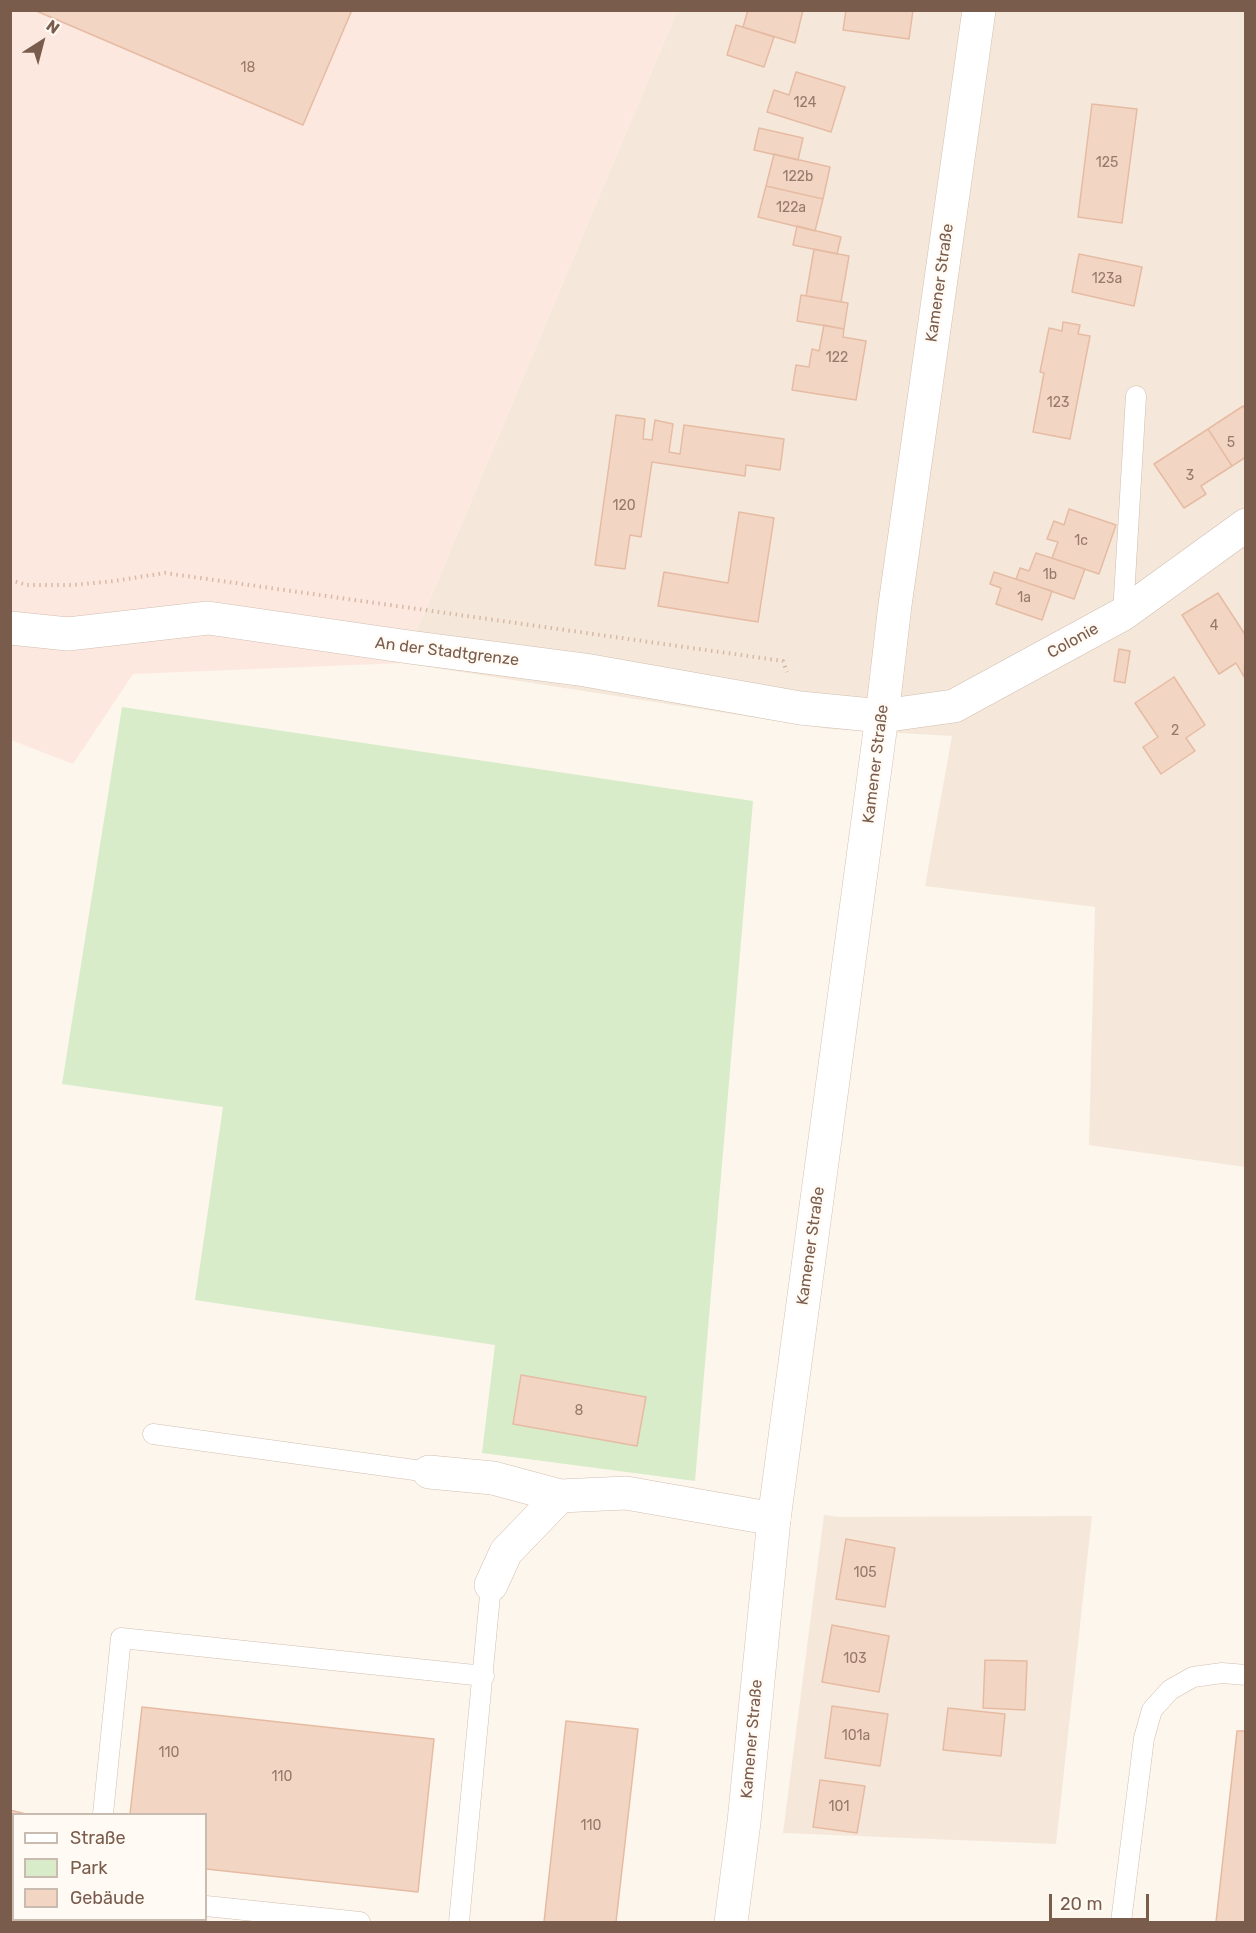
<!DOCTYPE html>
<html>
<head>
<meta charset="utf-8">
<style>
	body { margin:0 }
	#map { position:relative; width:1256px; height:1933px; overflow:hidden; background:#fdf6ec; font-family:Rubik,sans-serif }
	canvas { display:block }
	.frame { position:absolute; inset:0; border:12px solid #7a5c4d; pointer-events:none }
	.legend { position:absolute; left:12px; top:1813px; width:195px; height:108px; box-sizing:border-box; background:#fffaf3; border:2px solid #cabbb1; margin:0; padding:8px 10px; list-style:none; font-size:18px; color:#7a5c4d }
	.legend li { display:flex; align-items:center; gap:12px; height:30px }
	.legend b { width:30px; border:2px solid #cabbb1 }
	.north { position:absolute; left:12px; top:12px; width:60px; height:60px; -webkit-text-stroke:4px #fffaf3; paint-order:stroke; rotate:36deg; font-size:16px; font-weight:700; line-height:24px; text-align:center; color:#7a5c4d }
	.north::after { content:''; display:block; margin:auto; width:21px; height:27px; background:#7a5c4d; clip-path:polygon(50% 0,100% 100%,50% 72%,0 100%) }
	.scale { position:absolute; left:1049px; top:1894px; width:100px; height:27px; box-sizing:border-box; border:3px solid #7a5c4d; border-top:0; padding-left:8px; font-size:18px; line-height:21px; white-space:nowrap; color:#7a5c4d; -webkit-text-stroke:4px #fffaf3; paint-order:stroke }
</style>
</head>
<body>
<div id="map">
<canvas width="1256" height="1933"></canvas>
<div class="frame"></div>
<ul class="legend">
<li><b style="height:8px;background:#fff"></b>Straße</li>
<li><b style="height:16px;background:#d8ecc9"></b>Park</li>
<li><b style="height:16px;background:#f3d5c3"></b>Gebäude</li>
</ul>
<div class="north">N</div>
<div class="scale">20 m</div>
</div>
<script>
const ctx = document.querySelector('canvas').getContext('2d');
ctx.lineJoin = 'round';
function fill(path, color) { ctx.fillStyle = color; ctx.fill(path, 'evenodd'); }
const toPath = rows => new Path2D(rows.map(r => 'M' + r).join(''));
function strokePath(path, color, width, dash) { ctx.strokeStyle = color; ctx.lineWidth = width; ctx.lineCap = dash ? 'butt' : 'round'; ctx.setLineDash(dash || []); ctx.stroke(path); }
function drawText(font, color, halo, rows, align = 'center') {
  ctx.font = font + ' Rubik,sans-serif'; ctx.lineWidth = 4.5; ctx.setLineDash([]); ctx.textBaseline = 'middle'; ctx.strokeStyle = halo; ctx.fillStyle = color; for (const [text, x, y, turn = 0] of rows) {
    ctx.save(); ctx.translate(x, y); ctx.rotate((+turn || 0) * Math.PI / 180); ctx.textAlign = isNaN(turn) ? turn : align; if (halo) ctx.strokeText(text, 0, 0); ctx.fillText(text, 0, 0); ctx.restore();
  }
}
fill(toPath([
	[677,11,1245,11,1245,1167,1089,1145,1095,907,925,886,952,736,829,729,403,663],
	[824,1515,839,1517,1092,1516,1056,1844,783,1833]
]), '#f5e8da');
fill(toPath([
	[10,11,677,11,403,663,133,674,73,764,11,740]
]), '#fde8e0');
fill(toPath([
	[122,707,753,801,695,1481,482,1453,495,1345,195,1300,223,1107,62,1084]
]), '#d8ecc9');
const building = toPath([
	[34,10,352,10,303,125,34,10],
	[748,10,803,10,795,43,743,27,748,10],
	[846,10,913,10,909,39,843,30,846,10],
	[736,25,774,37,764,67,727,55,736,25],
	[796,72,845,87,831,132,767,112,774,90,789,95,796,72],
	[1092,104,1137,109,1122,223,1078,217,1092,104],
	[759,128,803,138,798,160,754,150,759,128],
	[774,154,830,167,823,199,766,186,774,154],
	[766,186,823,199,815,231,758,217,766,186],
	[797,226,841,237,837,254,793,245,797,226],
	[814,249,849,256,841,302,806,296,814,249],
	[1079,254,1142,267,1134,306,1072,292,1079,254],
	[801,295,848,303,844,329,797,321,801,295],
	[1063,322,1080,325,1078,334,1090,336,1070,439,1033,432,1044,373,1040,372,1049,328,1062,331,1063,322],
	[824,325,844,329,843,337,866,341,856,400,792,390,796,365,809,367,812,349,819,351,824,325],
	[1243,406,1246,410,1246,457,1232,466,1208,429,1243,406],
	[616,415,645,419,643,439,652,440,655,420,673,424,669,452,680,454,684,425,784,439,780,470,746,465,745,476,652,462,641,537,630,535,625,569,595,565,616,415],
	[1208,429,1232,466,1201,486,1206,494,1184,508,1154,464,1208,429],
	[1069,509,1116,525,1099,574,1052,558,1058,542,1047,539,1054,521,1064,525,1069,509],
	[739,512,774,518,758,622,658,606,664,572,728,583,739,512],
	[1036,553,1085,569,1074,599,1016,579,1020,568,1029,571,1036,553],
	[994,572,1052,591,1042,620,996,604,1001,588,990,584,994,572],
	[1218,593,1246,636,1244,677,1236,663,1219,674,1182,615,1218,593],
	[1119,649,1130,651,1125,683,1114,681,1119,649],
	[1174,677,1205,725,1186,738,1195,751,1161,774,1143,747,1158,737,1135,703,1174,677],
	[521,1375,646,1397,637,1446,513,1424,521,1375],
	[846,1539,895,1548,885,1607,836,1599,846,1539],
	[832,1625,889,1636,879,1692,822,1682,832,1625],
	[985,1660,1027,1661,1025,1710,983,1708,985,1660],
	[832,1706,888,1714,880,1766,825,1758,832,1706],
	[142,1707,434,1739,418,1892,206,1869,206,1814,130,1814,142,1707],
	[948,1708,1005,1714,1001,1756,943,1750,948,1708],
	[566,1721,638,1729,616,1922,544,1922,566,1721],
	[1237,1731,1246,1731,1246,1922,1216,1922,1237,1731],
	[820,1780,865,1786,857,1833,813,1827,820,1780],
	[10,1810,26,1814,14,1814,14,1870,10,1869,10,1810]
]);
fill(building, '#f3d5c3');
strokePath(building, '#e6bba3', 1.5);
const lane = toPath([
	[1123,614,1136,396],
	[153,1434,429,1472],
	[103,1814,121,1638,484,1676],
	[206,1906,360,1922],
	[459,1922,491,1585],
	[1121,1922,1144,1738,1152,1710,1170,1690,1193,1677,1222,1673,1246,1675]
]);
const street = toPath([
	[10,628,68,634,208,618,409,647,585,670,800,708,882,716,954,706,1123,614,1246,525],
	[429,1472,493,1478,560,1496],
	[491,1585,506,1552,560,1496,626,1493,774,1519]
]);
const secondary = toPath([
	[731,1922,744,1822,774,1519,882,716,895,605,979,10]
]);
strokePath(lane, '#d1beb0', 21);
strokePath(street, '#d1beb0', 34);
strokePath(secondary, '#d6c0b0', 34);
strokePath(toPath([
	[10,580,27,585,73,585,114,581,165,573,783,661,787,672]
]), '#d9b8a5', 4, [1.5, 4.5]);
strokePath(lane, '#fff', 20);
strokePath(street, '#fff', 33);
strokePath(secondary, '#fff', 33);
drawText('14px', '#987a6a', null, [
	["18",248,68],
	["124",805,103],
	["125",1107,163],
	["122b",798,177],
	["122a",791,208],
	["123a",1107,279],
	["122",837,358],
	["123",1058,403],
	["5",1231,443],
	["3",1190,476],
	["120",624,506],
	["1c",1081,541],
	["1b",1050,575],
	["1a",1024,598],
	["4",1214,626],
	["2",1175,731],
	["8",579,1411],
	["105",865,1573],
	["103",855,1659],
	["101a",856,1736],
	["110",169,1753],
	["110",282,1777],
	["101",839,1807],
	["110",591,1826]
]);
drawText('16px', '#7a5c4d', '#fffaf3', [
	["Kamener Straße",940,283,-82],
	["Colonie",1073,641,-29],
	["An der Stadtgrenze",447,652,7],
	["Kamener Straße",876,764,-83],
	["Kamener Straße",811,1246,-82],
	["Kamener Straße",752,1739,-85]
]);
</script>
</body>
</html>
